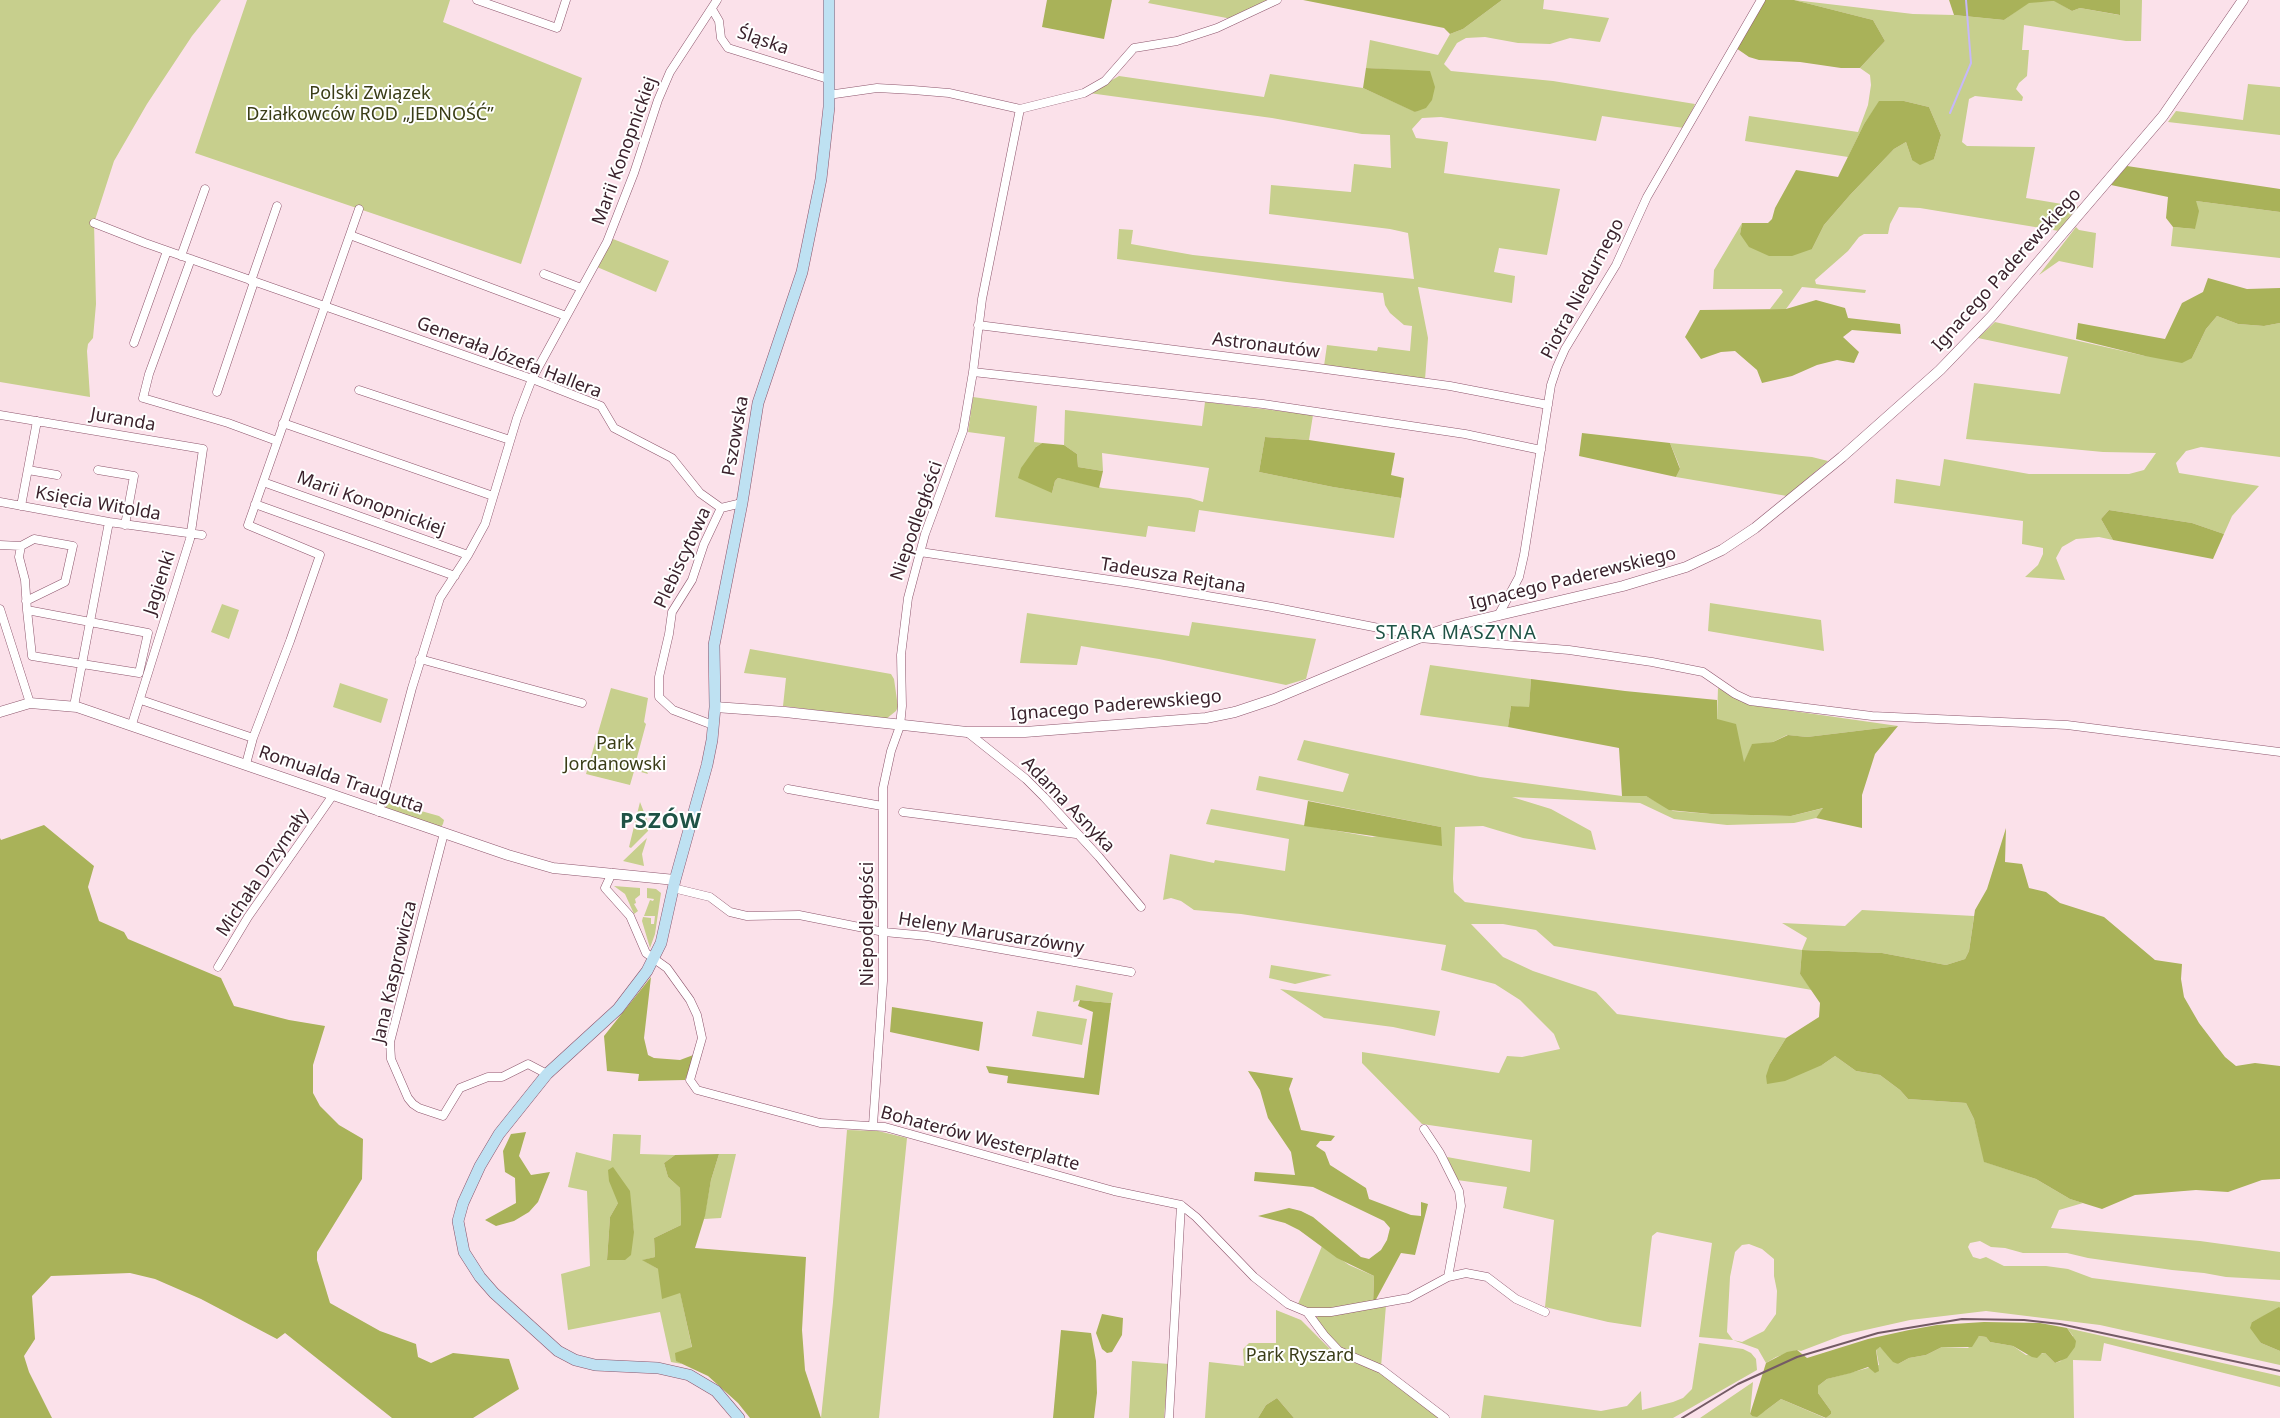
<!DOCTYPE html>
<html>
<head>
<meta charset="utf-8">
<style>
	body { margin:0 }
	canvas { display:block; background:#fbe1ea }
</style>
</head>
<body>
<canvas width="2280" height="1418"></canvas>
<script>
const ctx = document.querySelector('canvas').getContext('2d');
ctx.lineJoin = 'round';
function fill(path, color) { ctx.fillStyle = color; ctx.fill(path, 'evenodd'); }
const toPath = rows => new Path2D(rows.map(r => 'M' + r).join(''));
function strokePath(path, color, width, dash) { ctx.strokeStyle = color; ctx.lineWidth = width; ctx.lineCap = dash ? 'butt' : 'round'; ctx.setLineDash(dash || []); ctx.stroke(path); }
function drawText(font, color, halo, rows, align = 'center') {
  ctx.font = font + ' "Noto Sans",sans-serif'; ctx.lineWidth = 4; ctx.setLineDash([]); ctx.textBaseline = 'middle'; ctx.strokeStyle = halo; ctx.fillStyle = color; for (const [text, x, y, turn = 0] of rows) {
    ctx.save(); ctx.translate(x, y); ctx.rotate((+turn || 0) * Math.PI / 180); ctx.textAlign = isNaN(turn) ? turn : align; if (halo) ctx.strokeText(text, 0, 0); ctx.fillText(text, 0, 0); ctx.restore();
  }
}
fill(toPath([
	[0,0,221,0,192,36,147,104,114,161,94,223,96,304,93,338,88,344,87,351,90,397,0,382],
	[247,0,450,0,443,22,582,78,521,264,195,153],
	[1150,0,1268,0,1251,11,1232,19,1148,3],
	[1502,0,1544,0,1543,9,1609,18,1600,42,1570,38,1550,44,1518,43,1485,37,1466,38,1457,43,1444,64,1451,71,1553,81,1695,104,1684,128,1602,116,1596,141,1441,117,1422,118,1412,129,1416,138,1448,142,1444,173,1560,189,1547,255,1499,248,1494,272,1515,276,1512,303,1418,287,1428,338,1425,380,1324,366,1327,345,1377,351,1378,347,1410,351,1412,326,1404,325,1390,313,1385,305,1383,293,1287,282,1117,259,1119,229,1133,230,1131,244,1193,255,1414,279,1408,233,1390,229,1269,214,1271,185,1351,192,1354,164,1391,168,1390,135,1362,134,1272,118,1089,93,1119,76,1264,97,1270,74,1363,88,1416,112,1430,72,1366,68,1370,40,1438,55,1450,34,1463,29],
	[1794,0,1913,14,1954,15,2004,20,2029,2,2055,1,2072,11,2080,8,2119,15,2120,0,2142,0,2141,41,2126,41,2024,25,2022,50,2029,50,2027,76,2019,83,2016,89,2023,97,2022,101,1975,96,1969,99,1962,142,1967,146,2035,147,2026,198,2080,207,2059,231,1920,208,1899,207,1890,224,1888,234,1864,234,1859,237,1848,251,1815,280,1816,284,1822,285,1866,290,1865,293,1802,287,1786,309,1770,309,1783,292,1781,289,1713,289,1714,270,1742,223,1740,234,1812,249,1824,225,1850,195,1894,149,1906,142,1912,160,1934,159,1941,135,1929,107,1904,101,1880,101,1864,124,1848,157,1745,141,1749,116,1858,132,1868,105,1871,85,1870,75,1860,68,1885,41,1873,20],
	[2248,84,2280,87,2280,135,2168,122,2176,111,2243,120],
	[2196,201,2280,212,2280,258,2171,246,2173,227,2195,229],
	[2076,227,2079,230,2096,233,2093,268,2059,261,2039,275],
	[613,239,669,261,656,292,597,267],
	[2217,316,2238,324,2264,326,2280,323,2280,457,2201,447,2186,451,2176,463,2179,473,2259,486,2232,516,2224,534,2192,523,2109,510,2101,519,2113,540,2099,537,2076,539,2062,547,2056,558,2065,580,2025,577,2038,565,2043,554,2043,548,2022,544,2023,521,1894,503,1896,479,1940,486,1944,459,2029,474,2129,474,2144,470,2156,453,2103,452,1966,439,1974,383,2060,394,2068,357,1978,338,1995,322,2145,356,2192,358,2206,329],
	[973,397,1037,406,1034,442,1042,443,1036,447,1052,493,1055,481,1058,478,1103,488,1190,498,1203,502,1209,468,1102,453,1103,471,1078,467,1077,454,1064,445,1065,410,1202,426,1205,402,1313,415,1309,440,1265,437,1259,472,1333,487,1401,498,1394,538,1199,510,1195,532,1148,526,1146,537,995,517,1005,437,968,432],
	[1670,443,1812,457,1828,461,1787,496,1676,477,1680,469,1679,465],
	[1710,603,1821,620,1824,651,1708,631],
	[222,604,239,610,229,639,211,632],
	[1027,613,1189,636,1192,622,1316,639,1306,679,1286,685,1159,659,1081,646,1077,665,1020,663],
	[750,649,891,674,894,679,898,707,896,711,886,719,783,706,786,678,744,673],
	[1430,665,1531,679,1529,708,1511,706,1508,727,1420,715],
	[340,683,388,699,381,723,333,707],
	[611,688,648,698,644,722,646,724,636,761,637,764,642,761,648,774,641,772,638,767,635,768,630,785,586,774],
	[1718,688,1751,705,1898,726,1807,737,1787,735,1773,742,1752,745,1744,763,1717,720],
	[1304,740,1480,777,1622,796,1646,796,1673,811,1711,814,1791,816,1824,808,1816,818,1794,823,1727,825,1674,819,1640,803,1512,797,1551,809,1591,831,1596,850,1523,838,1483,826,1455,827,1453,879,1454,892,1465,902,1802,950,1807,938,1782,923,1845,926,1862,910,1974,916,1969,951,1965,959,1946,965,1882,953,1802,950,1800,974,1812,990,1554,946,1536,930,1503,924,1471,924,1503,957,1533,971,1596,992,1617,1014,1786,1038,1770,1064,1822,1065,1835,1056,1856,1071,1880,1075,1900,1090,1908,1099,1966,1103,1974,1119,1985,1162,2036,1179,2070,1199,2083,1203,2059,1210,2051,1228,2200,1241,2280,1252,2280,1280,2226,1277,2204,1273,2172,1270,2088,1258,2067,1253,2023,1253,2005,1248,1991,1247,1980,1241,1970,1243,1968,1247,1973,1257,1980,1259,1986,1257,2004,1266,2046,1266,2068,1269,2092,1278,2280,1302,2280,1308,2252,1322,2261,1343,2280,1351,2280,1365,2100,1325,1986,1311,1910,1320,1843,1335,1801,1351,1797,1350,1776,1357,1766,1363,1758,1349,1733,1340,1699,1337,1712,1243,1657,1232,1652,1236,1641,1327,1608,1322,1545,1307,1554,1220,1503,1208,1507,1187,1457,1180,1447,1157,1530,1172,1532,1140,1422,1124,1362,1063,1362,1052,1499,1073,1507,1056,1522,1057,1560,1049,1554,1034,1520,1000,1495,984,1441,970,1446,945,1241,914,1194,910,1181,901,1171,898,1163,900,1170,854,1214,863,1215,860,1285,871,1289,839,1206,824,1211,809,1372,837,1441,827,1256,790,1259,776,1343,792,1349,774,1297,760],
	[1749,1244,1762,1249,1774,1259,1774,1276,1777,1291,1776,1314,1764,1331,1742,1342,1733,1340,1727,1332,1730,1277,1735,1252,1742,1245],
	[389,802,439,816,444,820,443,824,441,827,386,809,386,803],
	[640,802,649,825,648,831,631,848,629,847],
	[647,838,642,854,644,866,623,861],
	[614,886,640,888,640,895,635,899,636,903,634,904,638,911,634,914,625,894],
	[647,888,656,889,661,893,655,934,650,948,642,921,643,917,651,918,651,924,654,924,655,916,644,916,650,900,653,901,654,899,647,898],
	[1271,965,1332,975,1295,984,1269,978],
	[1076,985,1113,993,1111,1003,1080,1000,1073,1002],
	[1280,989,1440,1011,1435,1036,1393,1027,1324,1018],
	[1037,1011,1087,1019,1082,1045,1032,1036],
	[847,1130,878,1131,907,1138,879,1418,821,1418,833,1302],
	[613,1134,641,1135,640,1154,675,1155,664,1163,668,1177,680,1188,681,1225,654,1238,655,1257,643,1260,658,1269,680,1292,692,1348,676,1360,682,1364,671,1362,660,1312,568,1330,561,1274,590,1266,587,1191,568,1187,576,1152,611,1161],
	[618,1203,632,1217,634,1232,607,1260,610,1217],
	[719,1154,736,1154,721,1218,704,1219,711,1180],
	[1322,1246,1349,1265,1374,1276,1373,1301,1323,1310,1310,1309,1298,1304],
	[1386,1305,1381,1367,1339,1348,1315,1319,1319,1315,1335,1315],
	[1276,1310,1301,1320,1331,1350,1347,1360,1379,1371,1441,1418,1294,1418,1277,1398,1266,1405,1258,1418,1205,1418,1209,1362,1244,1366,1243,1349,1249,1343,1276,1343],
	[2067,1328,2280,1376,2280,1387,2104,1343,2101,1361,2073,1360,2074,1418,1826,1418,1831,1414,1831,1411,1818,1393,1818,1386,1827,1379,1879,1365,1876,1349,1880,1347,1898,1364,1909,1358,1926,1355,1942,1347,1968,1348,1979,1336,1986,1337,1990,1342,2013,1346,2026,1355,2045,1353,2055,1363,2061,1361,2073,1336],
	[1699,1343,1743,1349,1751,1353,1756,1359,1757,1370,1673,1418,1481,1418,1484,1395,1601,1411,1627,1406,1641,1391,1642,1410,1673,1402,1683,1398,1692,1389],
	[1132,1361,1169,1364,1164,1418,1129,1418],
	[1753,1382,1750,1414,1752,1416,1765,1411,1781,1399,1825,1418,1700,1418]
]), '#c7cf8d');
fill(toPath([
	[1047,0,1112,0,1104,39,1042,27],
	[1303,0,1502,0,1463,29,1450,34,1444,28],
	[1764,0,1794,0,1873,20,1885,41,1860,68,1841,68,1800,62,1759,60,1749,57,1736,48],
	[1949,0,2120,0,2120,15,2080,8,2072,11,2054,1,2029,3,2004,20,1954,15],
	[1366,68,1430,71,1435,87,1432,100,1426,108,1415,112,1363,88],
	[1879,101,1904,101,1929,107,1941,135,1934,159,1920,165,1912,160,1906,142,1894,149,1850,195,1824,225,1812,249,1792,256,1769,256,1749,247,1740,234,1742,223,1768,223,1772,219,1775,208,1796,170,1838,177,1864,124],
	[2127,166,2280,189,2280,212,2196,201,2199,211,2195,229,2173,227,2166,218,2168,197,2111,185],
	[2208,278,2247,289,2280,288,2280,323,2264,326,2238,324,2217,316,2206,329,2192,358,2182,363,2145,356,2076,339,2078,323,2165,339,2182,303,2203,292],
	[1816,300,1845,308,1848,318,1900,324,1901,334,1852,330,1843,337,1859,352,1854,363,1837,360,1817,365,1792,376,1762,383,1757,370,1735,351,1721,352,1701,359,1685,337,1700,310,1786,309],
	[1582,433,1670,443,1680,469,1676,477,1579,456],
	[1265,437,1309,440,1395,453,1391,475,1404,478,1401,498,1333,487,1259,472],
	[1042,443,1064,445,1077,454,1078,467,1103,471,1099,488,1058,478,1055,481,1052,493,1018,478,1021,468,1036,447],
	[2109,510,2192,523,2224,534,2213,559,2113,540,2101,519],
	[1531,679,1625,691,1717,700,1717,719,1736,724,1744,762,1752,744,1773,742,1788,735,1807,737,1898,726,1875,754,1862,795,1862,828,1816,818,1823,808,1791,816,1711,814,1669,810,1646,796,1622,796,1619,748,1508,727,1511,706,1529,707],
	[1308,801,1441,827,1442,846,1304,826],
	[44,825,94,866,88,887,99,921,124,932,128,939,221,978,234,1006,289,1020,325,1026,313,1065,313,1093,320,1106,339,1125,363,1139,362,1179,317,1252,317,1260,330,1303,380,1331,416,1344,418,1357,431,1363,453,1353,509,1359,519,1389,473,1418,392,1418,285,1333,277,1339,201,1299,155,1279,130,1273,51,1276,32,1296,35,1339,24,1356,29,1372,52,1418,0,1418,0,838,1,840],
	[2006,828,2005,862,2022,864,2029,888,2046,892,2060,903,2104,917,2155,960,2182,964,2181,979,2184,997,2199,1023,2225,1057,2236,1066,2255,1063,2280,1066,2280,1179,2262,1180,2228,1192,2196,1190,2135,1195,2102,1209,2070,1199,2036,1179,1984,1162,1974,1119,1966,1103,1908,1099,1900,1090,1880,1075,1856,1071,1835,1056,1822,1065,1785,1081,1767,1084,1766,1076,1770,1064,1786,1038,1819,1017,1820,1003,1800,974,1802,950,1882,953,1946,965,1965,959,1969,951,1975,910,1987,889],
	[651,977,644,1038,648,1055,654,1058,680,1060,696,1054,685,1080,638,1081,639,1074,607,1071,604,1036],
	[1080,1000,1111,1003,1099,1095,1007,1083,1008,1076,989,1073,986,1066,1084,1078,1093,1012,1078,1006],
	[892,1007,983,1022,979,1051,890,1032],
	[1248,1071,1293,1078,1289,1089,1301,1130,1335,1136,1331,1141,1320,1141,1316,1146,1325,1152,1330,1165,1366,1188,1369,1199,1411,1215,1421,1216,1421,1202,1428,1204,1415,1255,1401,1253,1373,1305,1374,1276,1337,1258,1299,1230,1285,1223,1258,1216,1289,1208,1301,1211,1313,1217,1361,1257,1369,1259,1381,1250,1387,1240,1390,1228,1384,1221,1313,1187,1254,1181,1255,1172,1295,1175,1291,1152,1268,1118,1260,1090],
	[526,1132,519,1156,531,1175,550,1172,538,1202,529,1212,514,1221,496,1226,485,1220,516,1203,515,1178,505,1172,503,1151,511,1134],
	[719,1154,711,1180,705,1216,695,1248,806,1257,802,1330,805,1370,821,1418,750,1418,738,1403,708,1376,676,1361,675,1353,692,1347,680,1293,662,1299,658,1269,642,1260,655,1257,654,1238,681,1225,680,1188,668,1177,664,1163,675,1155],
	[613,1167,630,1191,634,1232,631,1255,625,1260,607,1260,610,1217,618,1203,609,1181,608,1170],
	[2279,1307,2280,1308,2280,1351,2261,1343,2250,1328,2252,1322],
	[1102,1314,1123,1318,1122,1335,1112,1352,1107,1353,1102,1349,1096,1333],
	[1984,1322,2040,1323,2067,1328,2076,1341,2075,1347,2067,1358,2055,1363,2045,1353,2042,1353,2037,1358,2032,1357,2013,1346,1990,1342,1986,1337,1979,1336,1972,1347,1942,1347,1926,1355,1909,1358,1898,1364,1893,1362,1880,1347,1876,1350,1879,1371,1875,1373,1868,1367,1851,1373,1827,1379,1818,1386,1818,1393,1831,1411,1831,1414,1826,1418,1781,1399,1757,1417,1752,1416,1750,1414,1766,1363,1787,1352,1797,1350,1807,1358,1868,1339,1909,1330,1937,1325],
	[1061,1330,1091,1333,1096,1361,1097,1393,1094,1418,1053,1418],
	[1277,1398,1294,1418,1258,1418,1266,1405]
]), '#a9b259');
strokePath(toPath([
	[1950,113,1971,63,1966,0]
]), '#c6b8f9', 2);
const minor = toPath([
	[477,0,557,28,566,0],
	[712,9,719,21,721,38,728,48,828,79],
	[828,95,877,88,913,90,949,93,1020,109,1084,93,1105,81,1134,48,1177,41,1217,28,1277,0],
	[94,223,145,243,535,380,601,406,614,428,672,458,700,493,721,508],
	[350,235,566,316],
	[181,256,205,189],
	[191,259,149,374,143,398,228,423,277,441],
	[544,274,581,288],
	[251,281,277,206],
	[978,325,1318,368,1450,386,1548,405],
	[134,343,167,251],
	[973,372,1263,404,1465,434,1541,450],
	[359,390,510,440],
	[217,392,254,282],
	[0,415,203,449,190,539,132,724],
	[283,423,493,496],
	[28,470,57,475],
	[98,470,134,476,125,525],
	[263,482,468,555],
	[0,502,109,522,202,535],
	[255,504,455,576],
	[21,506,37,421],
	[721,508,742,503],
	[0,545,21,546,34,539,73,546,65,582,26,601],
	[21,546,19,557,25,580,27,610,32,656,139,673,148,633,27,610],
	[920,552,1131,583,1272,607,1394,631,1419,638,1569,650,1652,662,1703,672,1735,694,1750,701,1872,716,2067,725,2280,752],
	[0,609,30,703],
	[1498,616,1519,577,1524,555,1551,385,1557,367,1565,349,1616,265,1647,197,1761,0],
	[420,659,582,703],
	[141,700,253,738],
	[74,706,109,522],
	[713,725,673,710,659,697,659,677,669,634,672,612,692,580,704,544,721,508],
	[967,732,1026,779,1044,797,1099,857,1141,907],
	[246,764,253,738,290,641,320,555,248,525,359,209],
	[788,789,882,806],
	[379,812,412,688,440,598,468,555,485,524,517,418,532,379,607,242,634,173,658,100,670,72,717,0],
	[903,812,1076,834],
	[444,833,390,1042,391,1059,408,1098,413,1104,419,1108,443,1116,460,1088,488,1077,502,1077,528,1064,547,1074],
	[612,873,605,888,630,916,646,953,667,968,690,1000,697,1015,702,1038,690,1080,697,1090,820,1123,885,1127,1114,1191,1181,1205,1196,1217,1254,1277,1288,1304,1307,1312,1331,1312,1409,1298,1448,1277,1466,1273,1487,1277,1516,1299,1545,1312],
	[673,888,710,897,730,912,747,916,799,915,884,932,927,936,1131,972],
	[218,967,248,917,333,795],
	[873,1125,883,981,883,788,891,751,900,726,902,706,901,655,908,598,925,534,963,431,973,372,982,299,1020,109],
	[1424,1129,1440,1153,1459,1191,1461,1206,1448,1277],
	[1307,1312,1324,1335,1339,1351,1381,1369,1445,1418],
	[1169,1418,1181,1205]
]);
const tertiary = toPath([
	[715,707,785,712,967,732,1025,732,1206,718,1235,712,1274,699,1419,638,1457,625,1623,586,1686,567,1722,550,1755,528,1842,457,1940,370,1992,316,2163,116,2243,0],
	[0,712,30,703,77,707,508,855,553,868,675,880]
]);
const secondary = toPath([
	[739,1418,716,1391,689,1375,658,1368,595,1365,575,1360,558,1351,494,1293,480,1277,464,1252,458,1221,463,1203,480,1166,499,1134,547,1074,618,1009,647,971,661,943,675,880,707,765,712,740,715,707,714,645,742,503,758,403,802,272,821,179,829,107,829,0]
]);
strokePath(minor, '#8d556c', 9);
strokePath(tertiary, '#8d556c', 11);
strokePath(secondary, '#8d556c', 12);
strokePath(minor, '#fff', 8);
strokePath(tertiary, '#fff', 10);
strokePath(secondary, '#bee1f2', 11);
strokePath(toPath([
	[1682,1418,1738,1384,1797,1357,1878,1333,1962,1319,2024,1320,2060,1324,2280,1371]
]), '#745b65', 2);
drawText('18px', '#3a222c', '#fff', [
	["Śląska",763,41,19],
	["Marii Konopnickiej",625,151,-70],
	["Ignacego Paderewskiego",2007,270,-48],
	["Piotra Niedurnego",1583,289,-62],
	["Astronautów",1266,346,7],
	["Generała Józefa Hallera",509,358,21],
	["Juranda",123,420,10],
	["Pszowska",736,436,-80],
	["Księcia Witolda",98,504,10],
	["Marii Konopnickiej",371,504,20],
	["Niepodległości",917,521,-71],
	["Plebiscytowa",683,558,-65],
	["Tadeusza Rejtana",1173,576,9],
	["Ignacego Paderewskiego",1573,579,-14],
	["Jagienki",160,583,-72],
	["Ignacego Paderewskiego",1116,706,-5],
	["Romualda Traugutta",341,780,19],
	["Adama Asnyka",1068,805,46],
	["Michała Drzymały",263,873,-56],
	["Niepodległości",868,924,-90],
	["Heleny Marusarzówny",991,934,9],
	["Jana Kasprowicza",395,972,-77],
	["Bohaterów Westerplatte",980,1139,15]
]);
drawText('18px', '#3a3d17', '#fff', [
	["Polski Związek",370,94],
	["Działkowców ROD „JEDNOŚĆ”",370,115],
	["Park",615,744],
	["Jordanowski",615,765],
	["Park Ryszard",1300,1356]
]);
ctx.letterSpacing = '1px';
drawText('19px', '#1f5346', '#fff', [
	["STARA MASZYNA",1456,634]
]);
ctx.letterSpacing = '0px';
ctx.letterSpacing = '1px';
drawText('bold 22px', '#1f5346', '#fff', [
	["PSZÓW",661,822]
]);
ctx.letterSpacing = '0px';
</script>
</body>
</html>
